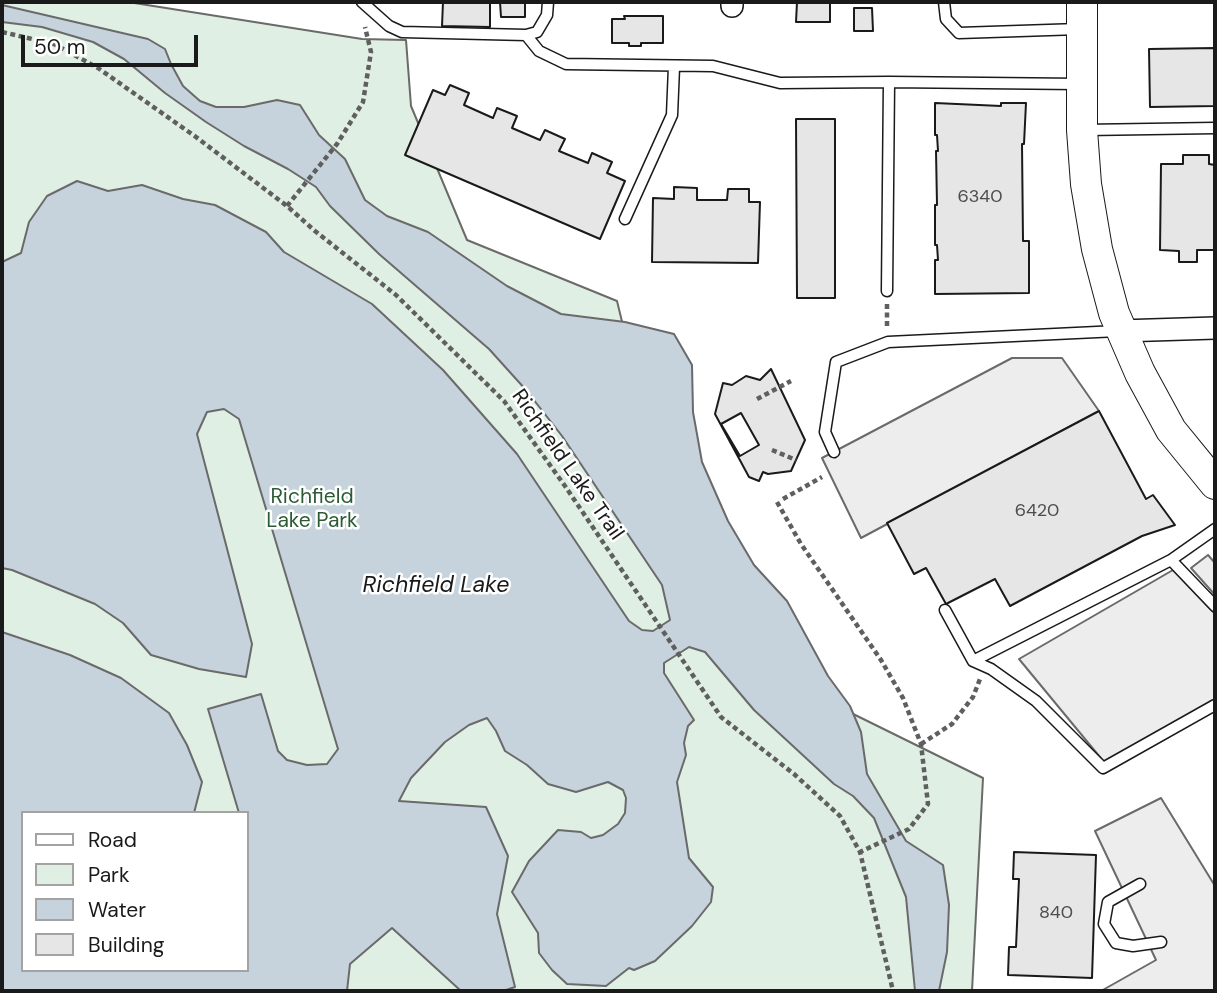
<!DOCTYPE html>
<html>
<head>
<meta charset="utf-8">
<style>
	body { margin:0 }
	#map { position:relative; width:1217px; height:993px; overflow:hidden; background:#fff; font-family:"DM Sans",sans-serif }
	canvas { display:block }
	.frame { position:absolute; inset:0; border:4px solid #1a1a1a; pointer-events:none }
	.legend { position:absolute; left:21px; top:811px; width:228px; height:161px; box-sizing:border-box; background:#fff; border:2px solid #a3a3a3; margin:0; padding:9px 12px; list-style:none; font-size:21px; color:#1a1a1a }
	.legend li { display:flex; align-items:center; gap:14px; height:35px }
	.legend b { width:35px; border:2px solid #a3a3a3 }
	.scale { position:absolute; left:21px; top:35px; width:177px; height:32px; box-sizing:border-box; border:4px solid #1a1a1a; border-top:0; padding-left:9px; font-size:21px; line-height:24px; white-space:nowrap; color:#1a1a1a; -webkit-text-stroke:5px #fff; paint-order:stroke }
</style>
</head>
<body>
<div id="map">
<canvas width="1217" height="993"></canvas>
<div class="frame"></div>
<ul class="legend">
<li><b style="height:9px;background:#fff"></b>Road</li>
<li><b style="height:19px;background:#e0efe3"></b>Park</li>
<li><b style="height:19px;background:#c6d2dc"></b>Water</li>
<li><b style="height:19px;background:#e6e6e6"></b>Building</li>
</ul>
<div class="scale">50 m</div>
</div>
<script>
const ctx = document.querySelector('canvas').getContext('2d');
ctx.lineJoin = 'round';
function fill(path, color) { ctx.fillStyle = color; ctx.fill(path, 'evenodd'); }
const toPath = rows => new Path2D(rows.map(r => 'M' + r).join(''));
function strokePath(path, color, width, dash) { ctx.strokeStyle = color; ctx.lineWidth = width; ctx.lineCap = dash ? 'butt' : 'round'; ctx.setLineDash(dash || []); ctx.stroke(path); }
function drawText(font, color, halo, rows, align = 'center') {
  ctx.font = font + ' "DM Sans",sans-serif'; ctx.lineWidth = 5; ctx.setLineDash([]); ctx.textBaseline = 'middle'; ctx.strokeStyle = halo; ctx.fillStyle = color; for (const [text, x, y, turn = 0] of rows) {
    ctx.save(); ctx.translate(x, y); ctx.rotate((+turn || 0) * Math.PI / 180); ctx.textAlign = isNaN(turn) ? turn : align; if (halo) ctx.strokeText(text, 0, 0); ctx.fillText(text, 0, 0); ctx.restore();
  }
}
const green = toPath([
	[2,2,128,2,362,39,406,40,411,106,467,240,617,301,699,638,983,778,972,991,2,991,2,2],
	[23,813,247,813,247,970,23,970,23,813]
]);
fill(green, '#e0efe3');
strokePath(green, '#6a6a6a', 2);
const parking = toPath([
	[1012,358,1062,358,1099,411,861,538,822,458,1012,358],
	[1208,555,1215,563,1215,595,1191,568,1208,555],
	[1173,570,1215,614,1215,699,1104,762,1019,659,1173,570],
	[1161,798,1215,886,1215,991,1101,991,1156,960,1095,831,1161,798]
]);
fill(parking, '#ededed');
strokePath(parking, '#6a6a6a', 2);
const water = toPath([
	[2,5,148,39,165,49,171,64,183,86,200,101,216,107,244,107,277,100,300,105,319,135,345,159,365,200,387,216,428,232,507,286,561,314,625,322,674,334,692,365,693,412,702,462,728,521,754,565,787,601,828,676,850,706,861,732,867,774,906,841,943,865,949,905,947,952,939,991,915,991,906,897,874,818,853,796,834,784,754,710,705,652,689,647,664,663,664,673,694,720,688,726,684,743,686,755,677,782,689,858,713,887,711,902,692,926,655,961,634,970,629,968,606,986,567,984,552,970,539,953,538,933,512,892,529,861,558,830,581,832,591,838,603,835,618,824,625,813,626,798,623,790,608,782,576,792,548,784,527,765,505,751,496,731,487,718,469,725,445,742,411,778,399,801,486,807,508,856,497,914,515,987,503,991,461,991,392,928,350,964,347,991,2,991,2,632,70,655,121,678,169,713,187,745,202,782,194,813,23,813,23,970,247,970,247,813,239,813,208,709,261,694,278,751,287,760,307,765,327,764,338,749,239,419,224,409,207,412,197,434,252,644,246,677,199,669,151,655,123,623,95,604,12,570,2,568,2,262,21,253,29,222,47,196,77,181,108,191,142,185,183,199,215,205,266,232,284,252,372,304,443,370,517,454,629,621,642,630,653,631,670,620,662,585,562,436,526,390,489,349,379,254,330,206,316,187,288,169,244,146,206,122,165,93,124,59,93,42,42,27,2,22,2,5]
]);
fill(water, '#c6d2dc');
strokePath(water, '#6a6a6a', 2);
const building = toPath([
	[443,2,490,2,490,27,442,26,443,2],
	[500,2,525,2,525,17,501,17,500,2],
	[797,2,830,2,830,22,796,22,797,2],
	[854,8,872,8,873,31,854,31,854,8],
	[624,16,663,16,663,43,641,43,641,46,629,46,629,43,612,43,612,19,625,19,624,16],
	[1215,48,1215,106,1150,107,1149,49,1215,48],
	[450,85,469,93,464,105,493,118,497,108,517,116,512,128,540,140,545,130,565,139,559,151,588,163,592,153,612,162,607,173,625,181,600,239,405,155,433,90,445,95,450,85],
	[935,103,1001,106,1001,103,1026,103,1024,144,1022,144,1023,241,1029,241,1029,293,935,294,935,260,938,260,937,245,935,245,935,205,937,205,936,151,938,151,937,135,935,135,935,103],
	[796,119,835,119,835,298,797,298,796,119],
	[1183,155,1209,155,1209,164,1215,165,1215,250,1197,250,1197,262,1179,262,1179,251,1160,250,1161,164,1183,164,1183,155],
	[674,187,697,188,697,200,727,200,728,189,749,189,749,202,760,202,758,263,652,262,653,198,674,199,674,187],
	[771,369,805,440,791,471,768,474,763,472,759,481,749,477,715,414,723,383,732,385,746,376,760,380,771,369],
	[1099,411,1146,499,1153,495,1175,525,1142,536,1010,606,995,579,946,604,926,568,914,574,887,523,1099,411],
	[741,413,759,445,740,456,721,424,741,413],
	[1014,852,1096,855,1092,978,1008,975,1009,947,1016,947,1019,879,1013,879,1014,852]
]);
fill(building, '#e6e6e6');
strokePath(building, '#1a1a1a', 2);
const lane = toPath([
	[362,2,389,26,402,32,526,35,537,32,547,15,548,2],
	[944,2,946,19,959,33,1079,29],
	[526,35,539,51,566,64,713,66,780,83,889,82,887,291],
	[889,82,1079,84],
	[1085,130,1215,128],
	[625,219,672,115,674,67],
	[834,452,825,432,836,362,888,342,1118,331],
	[1171,560,1215,606],
	[945,610,973,661,991,669,1036,701,1103,768,1215,705],
	[973,661,1171,560,1215,529],
	[1140,884,1108,902,1104,924,1116,943,1133,946,1161,942]
]);
const street = toPath([
	[732,2,732,6],
	[1120,331,1215,328]
]);
const secondary = toPath([
	[1082,2,1082,130,1086,184,1097,249,1114,313,1140,373,1171,430,1215,484]
]);
strokePath(lane, '#1a1a1a', 13);
strokePath(street, '#1a1a1a', 24);
strokePath(secondary, '#1a1a1a', 32);
strokePath(toPath([
	[2,32,54,44,98,68,196,137,287,206,315,231,396,295,504,401,565,486,721,717,794,774,840,816,860,852,893,991],
	[287,206,337,144,363,102,371,52,365,27],
	[887,304,887,327],
	[757,399,791,381],
	[772,450,796,460],
	[783,499,822,477],
	[777,502,801,544,881,660,903,698,921,744,928,804,909,829,860,852],
	[921,744,952,724,973,697,980,679]
]), '#5f5f5f', 4.5, [5, 3.5]);
strokePath(lane, '#fff', 10);
strokePath(street, '#fff', 21);
strokePath(secondary, '#fff', 30);
drawText('18px', '#4d4d4d', null, [
	["6340",980,197],
	["6420",1037,511],
	["840",1056,913]
]);
drawText('21px', '#1a1a1a', '#fff', [
	["Richfield Lake Trail",567,465,55]
]);
drawText('21px', '#2b5a34', '#fff', [
	["Richfield",312,497],
	["Lake Park",312,521]
]);
drawText('italic 23px', '#1a1a1a', '#fff', [
	["Richfield Lake",436,586]
]);
</script>
</body>
</html>
